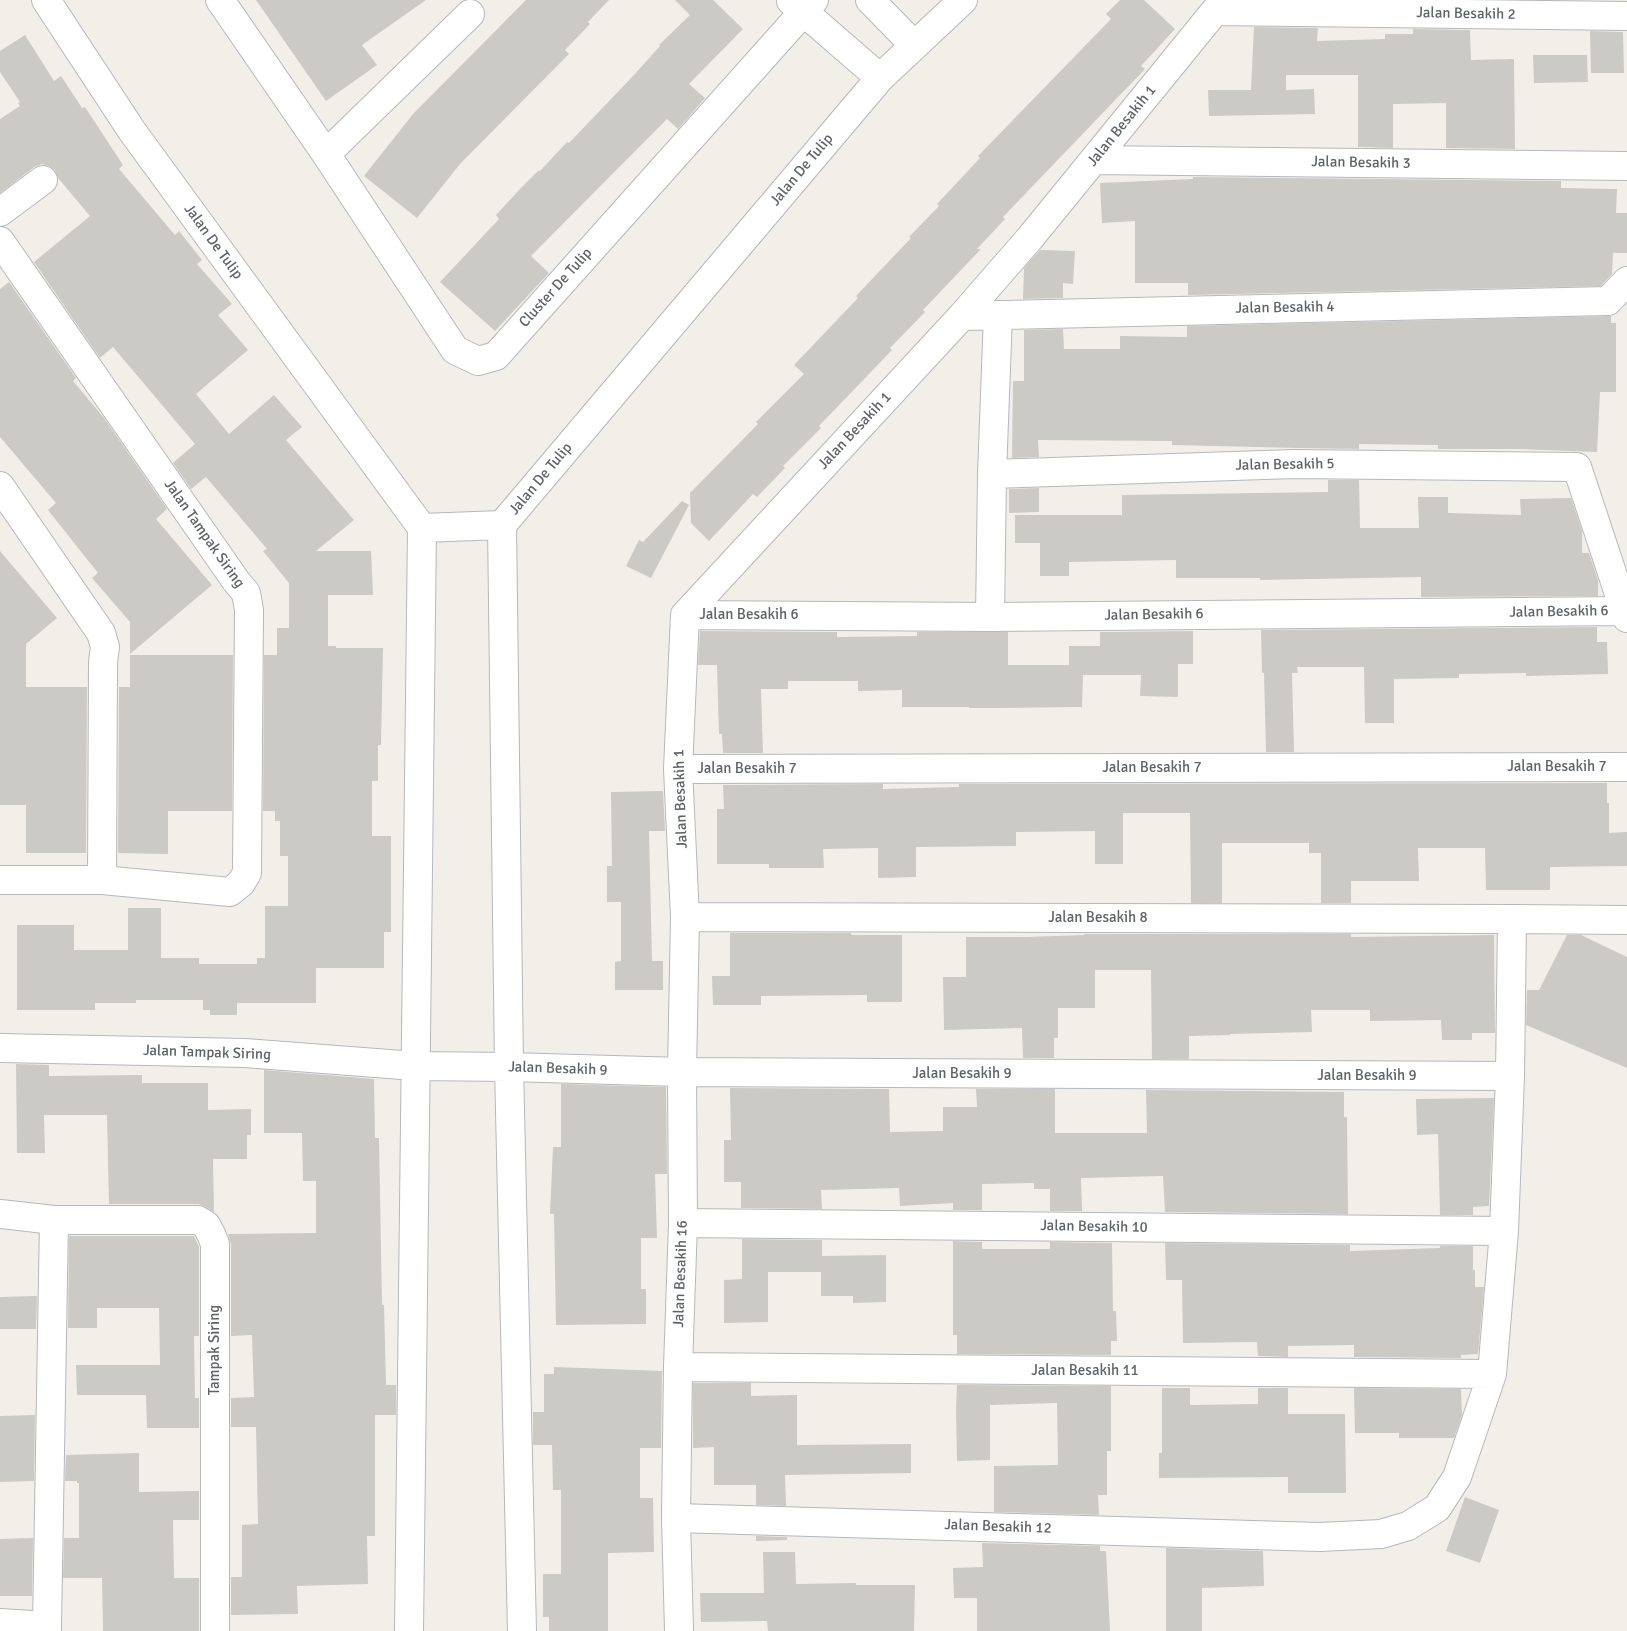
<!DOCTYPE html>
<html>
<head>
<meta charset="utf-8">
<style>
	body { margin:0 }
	canvas { display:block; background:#f1efe8 }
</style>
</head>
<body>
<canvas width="1627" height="1631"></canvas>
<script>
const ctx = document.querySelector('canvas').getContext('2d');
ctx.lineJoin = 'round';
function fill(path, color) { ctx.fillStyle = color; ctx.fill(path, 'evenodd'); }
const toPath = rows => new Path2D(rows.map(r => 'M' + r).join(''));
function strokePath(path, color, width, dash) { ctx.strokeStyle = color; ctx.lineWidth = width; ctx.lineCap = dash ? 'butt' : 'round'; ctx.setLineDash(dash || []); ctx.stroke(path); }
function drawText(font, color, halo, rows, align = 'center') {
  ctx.font = font + ' Signika,sans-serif'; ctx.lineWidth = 4; ctx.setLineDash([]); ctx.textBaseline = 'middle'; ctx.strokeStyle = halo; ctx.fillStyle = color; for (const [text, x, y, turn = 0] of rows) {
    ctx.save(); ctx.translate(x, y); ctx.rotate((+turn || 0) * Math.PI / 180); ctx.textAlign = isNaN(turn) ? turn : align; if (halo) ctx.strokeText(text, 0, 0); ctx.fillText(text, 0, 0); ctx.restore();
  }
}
fill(toPath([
	[256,0,426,0,362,45,377,65,326,101],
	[526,0,609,0,588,22,590,24,565,50,569,54,460,164,417,218,364,176,413,114],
	[675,0,713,0,743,29,689,84,705,98,678,129,667,119,531,256,549,273,495,331,440,282,499,219,496,215,520,189,539,170,540,171,567,142,569,143,633,76,660,46,659,45,690,15],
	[1120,0,1144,0,1175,29,1141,66,1145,69,1003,217,1005,219,977,249,981,249,923,310,925,312,890,348,892,350,819,426,821,428,783,466,785,468,757,497,753,494,709,541,691,523,690,493,758,424,756,422,804,374,794,365,858,298,856,296,911,238,909,237,939,206,937,204,980,158,978,156,1111,19,1106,14],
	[1254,27,1318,28,1317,41,1385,39,1385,34,1413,34,1413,29,1470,30,1471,60,1514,59,1515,149,1446,148,1446,103,1393,104,1393,148,1358,147,1358,75,1286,75,1286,90,1314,89,1315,114,1209,116,1208,90,1251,90],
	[1590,31,1623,32,1624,73,1591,73],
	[25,35,54,81,61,76,82,108,85,107,123,165,119,169,175,235,179,231,202,260,197,264,232,304,218,315,248,350,196,394,229,434,274,395,302,427,286,440,354,520,316,551,371,551,373,595,328,595,328,646,336,646,336,648,383,648,381,745,378,745,378,781,372,781,372,836,391,836,391,932,384,932,384,968,316,968,316,1003,237,1003,237,1015,210,1015,210,1010,203,1010,203,1000,136,1000,136,1003,95,1003,95,1010,17,1010,17,925,74,925,74,950,128,950,128,908,161,908,161,958,199,958,199,964,257,964,257,958,265,958,265,906,288,906,288,856,280,856,280,821,275,821,275,811,263,811,264,655,277,655,277,628,289,628,289,583,263,551,267,549,206,477,191,489,173,463,195,444,113,347,100,358,34,262,90,216,58,178,55,170,49,166,42,164,34,167,0,193,0,119,20,106,18,103,20,102,0,72,0,51],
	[1533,55,1587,55,1588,82,1534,83],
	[1193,177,1561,181,1561,188,1617,189,1616,213,1627,213,1627,253,1613,253,1612,274,1601,286,1188,295,1188,283,1135,283,1135,221,1102,223,1100,183,1193,179],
	[1040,250,1075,251,1073,284,1063,283,1063,298,1023,299,1024,268],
	[9,282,76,378,73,381,104,418,167,509,156,519,212,585,130,654,130,622,92,578,98,573,48,510,56,503,0,437,0,289],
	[1611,316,1611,323,1616,323,1616,392,1600,392,1597,452,1517,449,1438,449,1438,445,1359,444,1359,449,1299,448,1172,445,1172,441,1038,440,1039,457,1012,458,1013,381,1024,381,1024,330,1063,329,1064,349,1120,349,1120,336,1187,337,1187,326],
	[1328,480,1359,480,1360,528,1419,528,1418,497,1448,497,1448,513,1521,515,1520,499,1571,498,1582,531,1582,553,1589,553,1598,580,1598,596,1421,597,1421,577,1260,580,1260,578,1176,578,1176,560,1069,562,1069,576,1040,576,1040,543,1015,543,1015,515,1122,515,1122,495,1328,492],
	[1039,488,1039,512,1009,513,1009,489],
	[682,501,689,505,651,578,626,566,639,540,643,542],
	[0,551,57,618,26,644,26,687,87,687,86,853,26,853,26,805,0,805],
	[1597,627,1597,642,1607,642,1608,674,1526,676,1526,673,1459,674,1459,678,1394,679,1394,723,1365,723,1364,667,1297,667,1298,673,1292,673,1294,752,1266,752,1264,673,1262,673,1261,630],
	[700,631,837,632,837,637,917,636,917,632,1008,632,1008,665,1069,665,1069,646,1100,646,1100,632,1193,631,1193,664,1178,664,1178,697,1140,696,1141,675,1083,675,1082,707,999,708,969,708,969,707,902,707,902,690,858,691,858,681,788,681,788,689,761,689,763,753,723,753,722,734,719,734,717,665,698,665],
	[130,655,233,655,232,811,168,811,168,854,118,853,119,687,130,687],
	[1607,783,1607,803,1609,803,1609,833,1627,832,1627,866,1550,867,1550,890,1486,890,1485,848,1418,848,1419,881,1351,881,1351,903,1321,903,1321,853,1309,853,1309,843,1222,843,1222,903,1191,903,1190,813,1123,813,1123,864,1095,864,1095,831,1016,832,1016,846,916,847,916,877,878,878,878,848,823,849,824,868,769,868,769,864,717,864,717,809,724,809,723,785,883,784,883,789,959,787,959,784],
	[663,791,665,831,649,831,652,961,663,961,663,990,615,990,615,962,621,961,621,902,607,902,607,866,612,866,611,792],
	[730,933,851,933,851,935,902,935,902,1002,867,1002,867,995,761,996,761,1005,713,1005,712,976,730,976],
	[1084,934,1351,934,1351,937,1494,935,1495,1033,1472,1033,1472,1040,1442,1040,1441,1020,1370,1021,1370,1010,1311,1010,1312,1032,1230,1034,1230,1035,1189,1036,1189,1059,1152,1059,1151,970,1095,970,1095,1008,1058,1008,1058,1038,1054,1038,1054,1058,1023,1058,1022,1028,944,1030,943,977,966,977,966,937,1027,937,1084,935],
	[1567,935,1581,935,1627,957,1627,1068,1526,1025,1527,990,1539,990],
	[16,1064,49,1065,49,1076,142,1075,142,1083,208,1083,208,1110,251,1109,251,1135,247,1135,247,1159,213,1159,214,1212,206,1207,198,1204,109,1204,107,1115,44,1115,45,1153,17,1153],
	[264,1070,374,1079,375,1138,379,1138,382,1305,384,1305,386,1385,396,1385,396,1415,375,1415,375,1536,367,1536,368,1584,297,1586,298,1614,231,1615,231,1577,242,1577,242,1525,258,1524,256,1427,231,1427,231,1398,254,1397,252,1335,231,1336,231,1244,228,1234,316,1233,316,1181,303,1181,302,1133,264,1133],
	[561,1084,666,1087,667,1174,655,1174,657,1238,641,1238,641,1289,646,1289,646,1324,556,1325,554,1214,550,1214,553,1147,561,1147],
	[730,1088,889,1089,890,1132,943,1131,943,1107,977,1107,976,1089,1055,1089,1055,1133,1147,1133,1146,1090,1344,1092,1344,1117,1347,1117,1348,1214,1165,1212,1163,1176,1081,1178,1082,1211,1050,1211,1050,1189,1034,1189,1034,1183,982,1184,982,1210,953,1210,953,1203,900,1206,899,1188,821,1190,822,1209,741,1208,741,1182,724,1182,724,1140,731,1140],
	[1494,1098,1489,1206,1473,1207,1473,1215,1440,1215,1438,1134,1417,1135,1416,1099],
	[69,1236,194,1236,199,1247,199,1336,194,1336,195,1398,199,1398,199,1428,147,1428,146,1395,77,1395,76,1365,160,1365,159,1308,97,1308,97,1328,68,1328],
	[742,1239,822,1240,822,1256,886,1255,886,1302,853,1303,853,1296,821,1296,821,1272,768,1272,768,1322,724,1323,724,1280,742,1279],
	[953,1241,982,1242,982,1249,1050,1249,1050,1242,1112,1243,1113,1311,1116,1311,1117,1341,1111,1341,1111,1355,957,1354,957,1335,953,1335],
	[1165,1243,1350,1245,1350,1251,1440,1248,1440,1246,1473,1246,1473,1270,1475,1270,1475,1287,1484,1287,1478,1354,1461,1355,1461,1358,1354,1357,1354,1345,1288,1346,1288,1357,1258,1356,1257,1342,1183,1343,1182,1280,1166,1280],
	[37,1296,36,1329,0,1329,0,1297],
	[554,1367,662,1371,661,1448,640,1448,640,1498,653,1498,654,1552,608,1553,608,1631,549,1631,549,1617,543,1617,543,1574,561,1574,561,1490,553,1490,552,1445,533,1445,533,1412,544,1412,544,1374,554,1374],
	[693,1383,751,1383,751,1396,797,1395,797,1445,911,1444,911,1473,785,1475,786,1506,756,1505,756,1485,714,1485,714,1447,693,1448],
	[957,1385,1111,1386,1111,1451,1107,1451,1107,1495,1098,1495,1099,1515,994,1512,994,1466,1058,1465,1057,1403,990,1405,990,1460,957,1461,956,1410],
	[1162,1388,1190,1388,1190,1405,1258,1404,1258,1388,1288,1388,1288,1414,1345,1414,1346,1493,1288,1493,1288,1477,1159,1478,1159,1453,1162,1453],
	[1354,1388,1461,1389,1462,1415,1454,1438,1399,1438,1399,1433,1355,1433],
	[35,1415,34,1481,0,1482,0,1416],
	[139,1453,139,1492,199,1491,199,1520,173,1520,174,1578,199,1578,199,1631,103,1631,102,1578,63,1578,64,1538,79,1538,79,1483,77,1483,77,1481,65,1481,66,1455],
	[1465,1497,1499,1510,1480,1563,1446,1551],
	[756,1536,787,1537,787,1540,756,1541],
	[33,1538,32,1596,0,1596,0,1539],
	[982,1543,1100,1546,1100,1551,1106,1551,1110,1631,977,1631,977,1598,954,1598,953,1568,983,1567],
	[1166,1548,1263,1551,1264,1586,1202,1588,1202,1631,1166,1631],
	[763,1552,795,1552,796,1584,856,1583,856,1585,915,1585,914,1631,768,1631,767,1621,701,1622,700,1593,764,1593]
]), '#cccac5');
const street = toPath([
	[46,0,132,131,422,528,502,525,880,78,963,0],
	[220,0,326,154,470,14],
	[870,0,914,45],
	[791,1,880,78],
	[1215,11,1627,16],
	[326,154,455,350,478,361,496,356,814,0],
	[1094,160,1627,166],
	[0,212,43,180],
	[0,241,236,581,246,593,249,610,247,873,241,883,230,892,102,880,0,880],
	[962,316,1608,301,1627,281],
	[992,474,1294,464,1577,467,1627,618],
	[0,486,101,633,105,647,103,662,102,880],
	[502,525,509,1067,522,1631],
	[685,615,990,617,1624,611],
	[990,617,992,474,998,315],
	[678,769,1627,767],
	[685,917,1512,919],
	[0,1048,245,1053,415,1066,509,1067,682,1072,1510,1076],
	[0,1214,54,1220,198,1220,206,1225,211,1234,215,1244,215,1631],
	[683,1223,1504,1231],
	[678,1367,1492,1374],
	[676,1518,1320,1537,1381,1534,1408,1526,1437,1508,1457,1477,1492,1374,1504,1231,1510,1076,1512,919,1627,920],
	[0,1623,47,1626,47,1631],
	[47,1626,54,1220],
	[409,1631,422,528],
	[679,1631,676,1518,678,1367,683,1223,682,1072,685,917,678,769,685,615,962,316,1030,238,1215,11]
]);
strokePath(street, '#b5b8bc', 30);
strokePath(street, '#fff', 28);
drawText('15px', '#5f6368', '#fff', [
	["Jalan Besakih 2",1466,14,1],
	["Jalan Besakih 1",1122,126,-51],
	["Jalan Besakih 3",1361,163,1],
	["Jalan De Tulip",802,170,-50],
	["Jalan De Tulip",213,242,54],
	["Cluster De Tulip",556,288,-48],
	["Jalan Besakih 4",1285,308,-1],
	["Jalan Besakih 1",855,431,-47],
	["Jalan Besakih 5",1285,465,-1],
	["Jalan De Tulip",541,479,-50],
	["Jalan Tampak Siring",204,534,55],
	["Jalan Besakih 6",1559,612,-1],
	["Jalan Besakih 6",749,615],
	["Jalan Besakih 6",1154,615,-1],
	["Jalan Besakih 7",1557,767],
	["Jalan Besakih 7",1152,768],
	["Jalan Besakih 7",747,769],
	["Jalan Besakih 1",681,799,-92],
	["Jalan Besakih 8",1098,918],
	["Jalan Tampak Siring",207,1053,2],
	["Jalan Besakih 9",558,1069,2],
	["Jalan Besakih 9",962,1074],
	["Jalan Besakih 9",1367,1076],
	["Jalan Besakih 10",1094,1227,1],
	["Jalan Besakih 16",681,1274,-88],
	["Tampak Siring",215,1350,-90],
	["Jalan Besakih 11",1085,1371],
	["Jalan Besakih 12",998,1527,2]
]);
</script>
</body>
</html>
